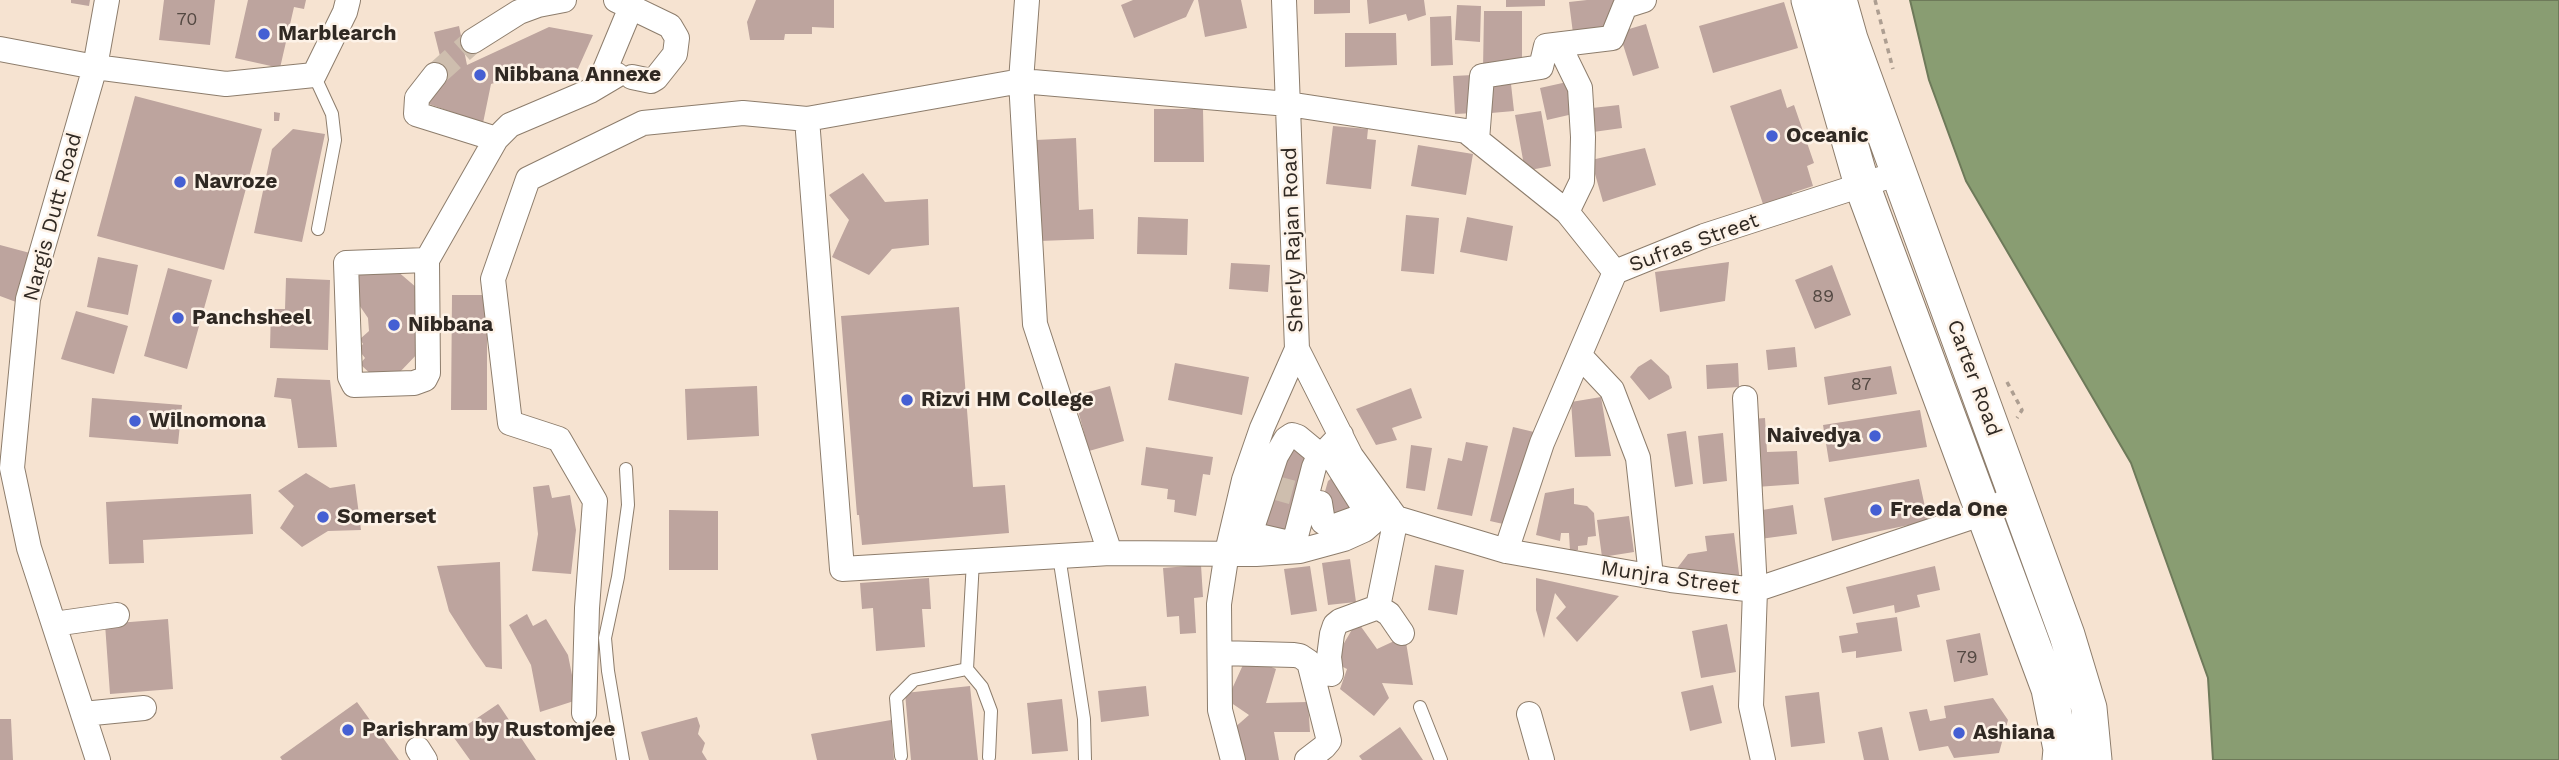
<!DOCTYPE html>
<html>
<head>
<meta charset="utf-8">
<style>
	body { margin:0 }
	canvas { display:block; background:#f6e3d1 }
</style>
</head>
<body>
<canvas width="2559" height="760"></canvas>
<script>
const ctx = document.querySelector('canvas').getContext('2d');
ctx.lineJoin = 'round';
function fill(path, color) { ctx.fillStyle = color; ctx.fill(path, 'evenodd'); }
const toPath = rows => new Path2D(rows.map(r => 'M' + r).join(''));
function strokePath(path, color, width, dash) { ctx.strokeStyle = color; ctx.lineWidth = width; ctx.lineCap = dash ? 'butt' : 'round'; ctx.setLineDash(dash || []); ctx.stroke(path); }
function drawText(font, color, halo, rows, align = 'center') {
  ctx.font = font + ' "Work Sans",sans-serif'; ctx.lineWidth = 5; ctx.setLineDash([]); ctx.textBaseline = 'middle'; ctx.strokeStyle = halo; ctx.fillStyle = color; for (const [text, x, y, turn = 0] of rows) {
    ctx.save(); ctx.translate(x, y); ctx.rotate((+turn || 0) * Math.PI / 180); ctx.textAlign = isNaN(turn) ? turn : align; if (halo) ctx.strokeText(text, 0, 0); ctx.fillText(text, 0, 0); ctx.restore();
  }
}
const water = toPath([
	[1910,0,2559,0,2559,760,2213,760,2208,678,2131,463,1966,181,1929,80,1910,0]
]);
fill(water, '#899d72');
strokePath(water, '#6e7a5a', 2);
fill(toPath([
	[71,0,90,0,89,6,71,3],
	[164,0,215,0,210,45,159,40],
	[248,0,306,0,304,9,294,7,280,68,235,58],
	[756,0,834,0,834,28,812,27,812,34,785,34,784,40,750,40,747,22],
	[1133,0,1194,0,1186,17,1134,38,1121,5],
	[1198,0,1241,0,1247,28,1205,37],
	[1314,0,1350,0,1350,13,1314,14],
	[1367,0,1424,0,1426,15,1408,21,1406,14,1369,24],
	[1506,0,1545,0,1545,6,1506,7],
	[1587,0,1624,0,1614,44,1575,49,1569,2],
	[1784,2,1798,48,1713,73,1699,26],
	[1457,5,1481,6,1480,42,1455,40],
	[1484,11,1522,11,1522,69,1483,69],
	[1451,16,1453,65,1431,66,1430,17],
	[1646,24,1659,68,1633,76,1619,32],
	[459,26,467,65,549,27,593,35,572,82,542,68,491,84,483,123,429,104,443,68,434,32],
	[1345,33,1396,33,1397,65,1345,67],
	[1473,75,1475,113,1455,114,1453,76],
	[1510,75,1514,111,1491,113,1488,78],
	[1567,82,1573,114,1547,120,1540,88],
	[1781,89,1787,108,1794,105,1814,163,1807,166,1813,186,1792,193,1794,200,1765,210,1730,106],
	[135,96,262,129,224,270,97,236],
	[1619,105,1622,128,1586,133,1583,109],
	[1154,109,1203,109,1204,162,1154,162],
	[1541,111,1551,166,1525,171,1515,115],
	[274,112,280,113,279,121,274,121],
	[1333,126,1368,129,1367,139,1376,140,1371,189,1326,184],
	[293,129,325,134,302,242,254,233,272,149],
	[1076,138,1079,210,1093,209,1094,239,1039,241,1036,140],
	[1418,145,1473,154,1466,195,1411,186],
	[1645,148,1656,185,1603,202,1591,160],
	[863,173,885,202,928,199,929,245,892,249,869,275,832,257,849,220,829,195],
	[1406,215,1439,218,1434,274,1401,271],
	[1138,217,1188,219,1187,255,1137,254],
	[1467,217,1513,226,1507,261,1460,252],
	[0,245,30,253,16,302,0,296],
	[98,257,138,265,128,315,87,307],
	[1729,262,1725,301,1660,312,1655,272],
	[1231,263,1270,265,1268,292,1229,289],
	[389,264,417,288,421,350,397,375,374,377,360,364,365,358,358,349,363,344,360,339,369,331,368,318,347,287,361,267],
	[1832,265,1851,315,1815,329,1795,280],
	[168,268,212,280,187,369,144,356],
	[286,278,330,280,328,350,270,348,271,309,285,309],
	[452,295,487,295,487,410,451,410],
	[959,307,973,487,1005,485,1009,533,862,545,859,515,857,515,841,316],
	[76,311,128,326,114,374,61,359],
	[1795,347,1797,367,1768,370,1766,350],
	[1651,359,1669,376,1672,388,1649,400,1630,377,1638,367],
	[1175,363,1249,377,1242,415,1168,400],
	[1738,363,1739,387,1707,389,1706,365],
	[1891,366,1897,394,1828,405,1824,377],
	[277,378,330,380,337,447,298,448,291,399,274,397],
	[757,386,759,436,687,440,685,389],
	[1110,386,1124,441,1089,451,1074,396],
	[1411,388,1422,418,1392,428,1397,440,1376,445,1356,409],
	[1601,397,1611,456,1575,457,1571,402],
	[92,398,182,405,178,444,89,437],
	[1920,410,1927,447,1829,462,1823,425],
	[1765,418,1767,452,1797,451,1799,484,1756,487,1752,419],
	[1513,427,1534,432,1512,526,1490,521],
	[1686,431,1693,484,1675,487,1667,434],
	[1723,433,1727,481,1703,484,1698,436],
	[1466,442,1488,446,1472,516,1437,509,1448,458,1462,461],
	[1287,443,1310,451,1285,537,1256,531],
	[1411,445,1432,448,1425,491,1406,488],
	[1146,447,1213,457,1210,475,1203,474,1196,516,1174,512,1175,500,1167,499,1168,489,1141,485],
	[306,473,330,488,355,484,361,530,328,531,302,547,280,528,294,506,278,491],
	[1338,473,1361,510,1327,520,1324,495,1328,481],
	[1919,479,1928,521,1832,541,1824,498],
	[549,485,552,498,570,495,576,530,571,574,532,571,538,534,533,487],
	[1574,488,1574,504,1587,506,1594,513,1596,536,1588,537,1587,545,1578,546,1578,550,1570,551,1569,533,1561,533,1560,541,1536,535,1545,493],
	[251,494,253,534,143,540,144,563,109,564,106,502],
	[1793,505,1797,534,1760,539,1756,511],
	[669,510,718,511,718,570,669,570],
	[1629,516,1634,552,1602,557,1597,520],
	[1734,533,1740,582,1672,575,1688,554,1707,551,1705,536],
	[1350,559,1356,602,1328,605,1322,563],
	[500,562,502,669,486,667,472,647,449,611,437,566],
	[1201,565,1203,597,1194,598,1196,633,1180,634,1179,616,1167,617,1163,568],
	[1435,565,1464,570,1457,615,1428,610],
	[1310,566,1317,611,1291,615,1284,569],
	[1935,566,1940,590,1917,595,1920,607,1895,613,1894,605,1853,614,1846,587],
	[929,578,931,609,922,609,925,647,876,651,873,608,862,609,860,583],
	[1536,578,1619,596,1577,642,1556,618,1566,607,1555,593,1544,638,1536,610],
	[527,614,533,626,546,619,568,655,577,700,540,712,531,665,509,625],
	[1897,617,1902,651,1856,658,1856,651,1842,653,1839,636,1858,633,1856,623],
	[168,619,173,689,110,694,105,624],
	[1357,621,1377,649,1405,636,1413,685,1382,683,1389,698,1374,716,1340,689,1347,669,1333,662],
	[1727,624,1736,672,1701,678,1692,631],
	[1980,633,1988,675,1954,682,1946,640],
	[1247,656,1276,669,1266,703,1308,702,1310,732,1274,732,1279,760,1241,760,1233,729,1249,715,1227,700],
	[1713,685,1722,723,1690,731,1681,692],
	[970,686,978,760,911,760,905,693],
	[1146,686,1149,716,1101,722,1098,691],
	[1819,692,1825,743,1791,747,1785,696],
	[1993,698,2008,720,1999,753,1954,758,1948,746,1919,751,1909,712,1927,709,1930,721,1946,718,1944,706],
	[1062,699,1068,751,1032,754,1027,703],
	[357,702,399,760,282,760,280,757],
	[498,704,499,705,536,760,470,760,452,735],
	[697,717,700,726,698,734,705,743,702,752,707,760,649,760,641,732],
	[0,719,11,719,13,760,0,760],
	[891,720,894,760,817,760,811,734],
	[1400,727,1423,760,1362,760,1359,756],
	[1882,727,1889,760,1864,760,1858,732]
]), '#bda49e');
strokePath(toPath([
	[435,75,473,41],
	[1269,486,1302,495]
]), '#cebeae', 24, [24, 12]);
const service = toPath([
	[314,75,332,114,335,140,318,229],
	[1059,556,1084,719,1085,760],
	[967,669,982,687,991,711,989,757],
	[1420,707,1441,760],
	[901,756,896,698,914,680,967,669,973,561],
	[623,760,608,671,605,638,618,577,628,505,626,469]
]);
const minor = toPath([
	[616,0,670,26,677,38,675,54,656,78,651,81,632,77],
	[1027,0,1021,81,1035,324,1110,553],
	[473,41,519,12,538,5,564,0],
	[1559,45,1580,88,1583,137,1582,181,1567,212],
	[0,49,95,67,226,84,314,75,345,12,348,0],
	[435,75,417,98,416,114,496,139],
	[599,84,631,7],
	[807,119,842,569,1110,553,1256,554,1300,551,1344,539,1364,530,1389,508],
	[1477,140,1482,76,1541,67,1546,46,1612,38,1625,6,1644,0],
	[427,260,346,263,350,377,354,385,414,383,425,379,428,373,427,260,496,139,510,125,590,91,617,75],
	[1297,349,1351,456,1396,518],
	[1580,356,1612,390,1638,458,1651,576],
	[1745,398,1755,590,1751,706,1763,760],
	[1321,456,1298,437,1292,435,1286,439,1276,456,1250,534,1289,543,1295,540,1314,467,1318,458,1321,456,1341,435],
	[1320,503,1323,522,1332,527,1368,514,1336,463],
	[1396,518,1506,551,1671,580,1755,590,1984,513,2017,495],
	[1506,551,1542,443,1615,272,1704,236,1899,173],
	[1378,607,1396,518],
	[54,624,117,615],
	[1220,653,1294,655,1300,656,1309,662,1329,741,1324,747,1307,760],
	[1331,674,1329,657,1332,634,1335,625,1340,621,1378,607,1389,614,1402,633],
	[584,713,587,608,595,501,559,439,510,423,493,279,528,179,643,123,743,113,807,119,1021,81,1288,104,1466,131,1567,212,1615,272],
	[83,714,144,708],
	[1529,714,1542,760],
	[418,749,425,760],
	[98,760,29,548,12,468,28,299,95,67,107,0],
	[1233,760,1220,710,1219,604,1227,552,1244,480,1262,428,1297,349,1284,0]
]);
const secondary = toPath([
	[1809,0,1862,185,2049,689,2061,749,2060,760],
	[1839,0,1850,39,2067,635,2089,708,2094,760]
]);
strokePath(service, '#8d7d6c', 14);
strokePath(minor, '#8d7d6c', 26);
strokePath(secondary, '#8d7d6c', 37);
strokePath(toPath([
	[1875,0,1893,69],
	[2007,382,2022,410,2017,418]
]), '#ad9e91', 3.5, [5, 5]);
strokePath(service, '#fff', 12);
strokePath(minor, '#fff', 24);
strokePath(secondary, '#fff', 35);
for (const [x, y, r, color] of [
	[264,34,7,"#455fd3"],
	[480,75,7,"#455fd3"],
	[1772,136,7,"#455fd3"],
	[180,182,7,"#455fd3"],
	[178,318,7,"#455fd3"],
	[394,325,7,"#455fd3"],
	[907,400,7,"#455fd3"],
	[135,421,7,"#455fd3"],
	[1875,436,7,"#455fd3"],
	[1876,510,7,"#455fd3"],
	[323,517,7,"#455fd3"],
	[348,730,7,"#455fd3"],
	[1959,733,7,"#455fd3"]
]) { const dot = new Path2D(); dot.arc(x, y, r, 0, 2 * Math.PI); ctx.fillStyle = color; ctx.fill(dot); strokePath(dot, '#fdf2e7', 2.5); }
drawText('18px', '#534842', null, [
	["70",187,20],
	["89",1823,297],
	["87",1861,385],
	["79",1967,658]
]);
drawText('bold 21px', '#302923', '#fdf2e7', [
	["Marblearch",278,34],
	["Nibbana Annexe",494,75],
	["Oceanic",1786,136],
	["Navroze",194,182],
	["Panchsheel",192,318],
	["Nibbana",408,325],
	["Rizvi HM College",921,400],
	["Wilnomona",149,421],
	["Naivedya",1861,436,"right"],
	["Freeda One",1890,510],
	["Somerset",337,517],
	["Parishram by Rustomjee",362,730],
	["Ashiana",1973,733]
], 'left');
drawText('21px', '#302923', '#fdf2e7', [
	["Nargis Dutt Road",53,217,-75],
	["Sherly Rajan Road",1293,240,-92],
	["Sufras Street",1694,243,-20],
	["Carter Road",1974,378,70],
	["Munjra Street",1670,578,8]
]);
</script>
</body>
</html>
